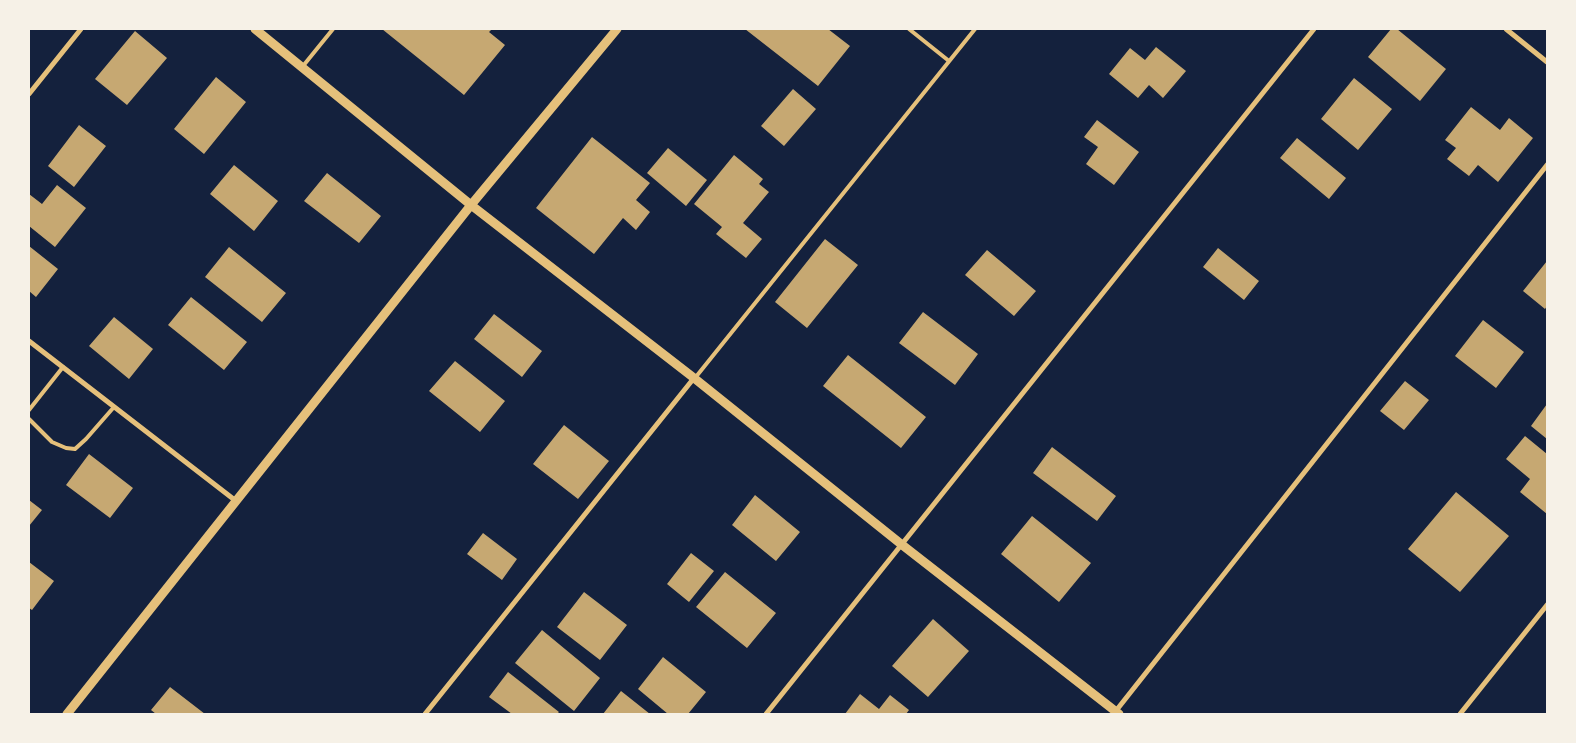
<!DOCTYPE html>
<html>
<head>
<meta charset="utf-8">
<style>
	body { margin:0 }
	#map { position:relative; width:1576px; height:743px; overflow:hidden; background:#14213d; font-family:"Sofia Sans Condensed",sans-serif }
	canvas { display:block }
	.frame { position:absolute; inset:0; border:30px solid #f6f1e7; pointer-events:none }
</style>
</head>
<body>
<div id="map">
<canvas width="1576" height="743"></canvas>
<div class="frame"></div>
</div>
<script>
const ctx = document.querySelector('canvas').getContext('2d');
ctx.lineJoin = 'round';
function fill(path, color) { ctx.fillStyle = color; ctx.fill(path, 'evenodd'); }
const toPath = rows => new Path2D(rows.map(r => 'M' + r).join(''));
function strokePath(path, color, width, dash) { ctx.strokeStyle = color; ctx.lineWidth = width; ctx.lineCap = dash ? 'butt' : 'round'; ctx.setLineDash(dash || []); ctx.stroke(path); }
fill(toPath([
	[382,29,492,29,489,32,505,45,464,95],
	[745,29,828,29,850,46,818,86],
	[1391,29,1397,29,1446,69,1420,101,1368,57],
	[135,31,167,58,127,105,95,79],
	[1156,47,1186,71,1163,98,1149,85,1138,98,1109,74,1130,48,1145,60],
	[216,77,246,102,204,154,174,129],
	[1354,78,1392,109,1358,150,1321,119],
	[793,89,816,109,784,146,761,126],
	[1471,107,1500,130,1509,118,1533,138,1498,182,1478,165,1469,176,1447,159,1456,148,1445,140],
	[1097,120,1139,152,1114,185,1086,164,1098,147,1084,137],
	[79,125,106,146,74,187,48,166],
	[592,137,650,183,636,200,650,212,636,230,623,218,594,254,536,208],
	[1297,138,1346,178,1329,199,1280,158],
	[668,148,707,180,686,206,647,173],
	[734,155,763,179,759,184,769,192,743,223,762,239,746,258,716,234,722,227,694,204],
	[234,165,278,201,254,231,210,194],
	[327,173,381,216,359,243,304,201],
	[57,185,86,208,55,247,29,226,29,194,42,204],
	[825,239,858,265,807,328,775,302],
	[29,246,58,269,36,297,29,291],
	[229,247,286,293,262,322,205,277],
	[1218,248,1259,281,1244,300,1203,267],
	[987,250,1036,291,1014,316,965,275],
	[1547,261,1547,306,1545,309,1523,291],
	[191,297,247,342,224,370,168,325],
	[923,312,978,354,955,385,899,343],
	[494,314,542,351,522,377,474,339],
	[114,317,153,349,129,379,89,346],
	[1483,320,1524,352,1496,388,1455,356],
	[848,355,926,417,901,448,823,386],
	[455,361,505,401,480,432,429,391],
	[1405,381,1429,400,1404,430,1380,411],
	[1547,404,1547,439,1531,426],
	[564,425,609,461,578,499,533,464],
	[1525,436,1547,454,1547,514,1520,492,1530,479,1506,459],
	[1052,447,1116,496,1097,521,1033,473],
	[89,454,133,488,110,518,66,485],
	[1456,492,1509,536,1460,592,1408,549],
	[755,495,800,532,776,561,732,525],
	[29,500,42,510,29,526],
	[1032,516,1091,563,1059,602,1001,554],
	[483,533,517,559,502,580,467,554],
	[691,553,714,571,689,602,667,584],
	[29,562,54,581,32,610,29,608],
	[725,572,776,613,747,648,696,607],
	[584,592,627,625,600,660,557,627],
	[933,619,969,651,928,697,892,666],
	[542,630,600,678,574,711,515,663],
	[663,657,706,692,688,714,668,714,638,689],
	[508,672,559,712,557,714,512,714,489,697],
	[170,687,205,714,156,714,151,710],
	[621,691,650,714,603,714],
	[860,694,879,709,890,695,909,710,906,714,845,714]
]), '#c6a872');
strokePath(toPath([
	[909,29,949,61],
	[303,66,333,29],
	[695,378,975,29],
	[29,410,63,367],
	[29,419,52,442,66,448,75,449,86,439,114,407]
]), '#e5c07b', 4);
strokePath(toPath([
	[1506,29,1547,62],
	[29,94,81,29],
	[29,341,236,501],
	[1115,712,1547,165],
	[425,714,694,378],
	[766,714,1314,29],
	[1460,714,1547,605]
]), '#e5c07b', 5);
strokePath(toPath([
	[255,29,471,205,694,378,901,544,1119,714],
	[67,714,471,205,617,29]
]), '#e5c07b', 9);
</script>
</body>
</html>
